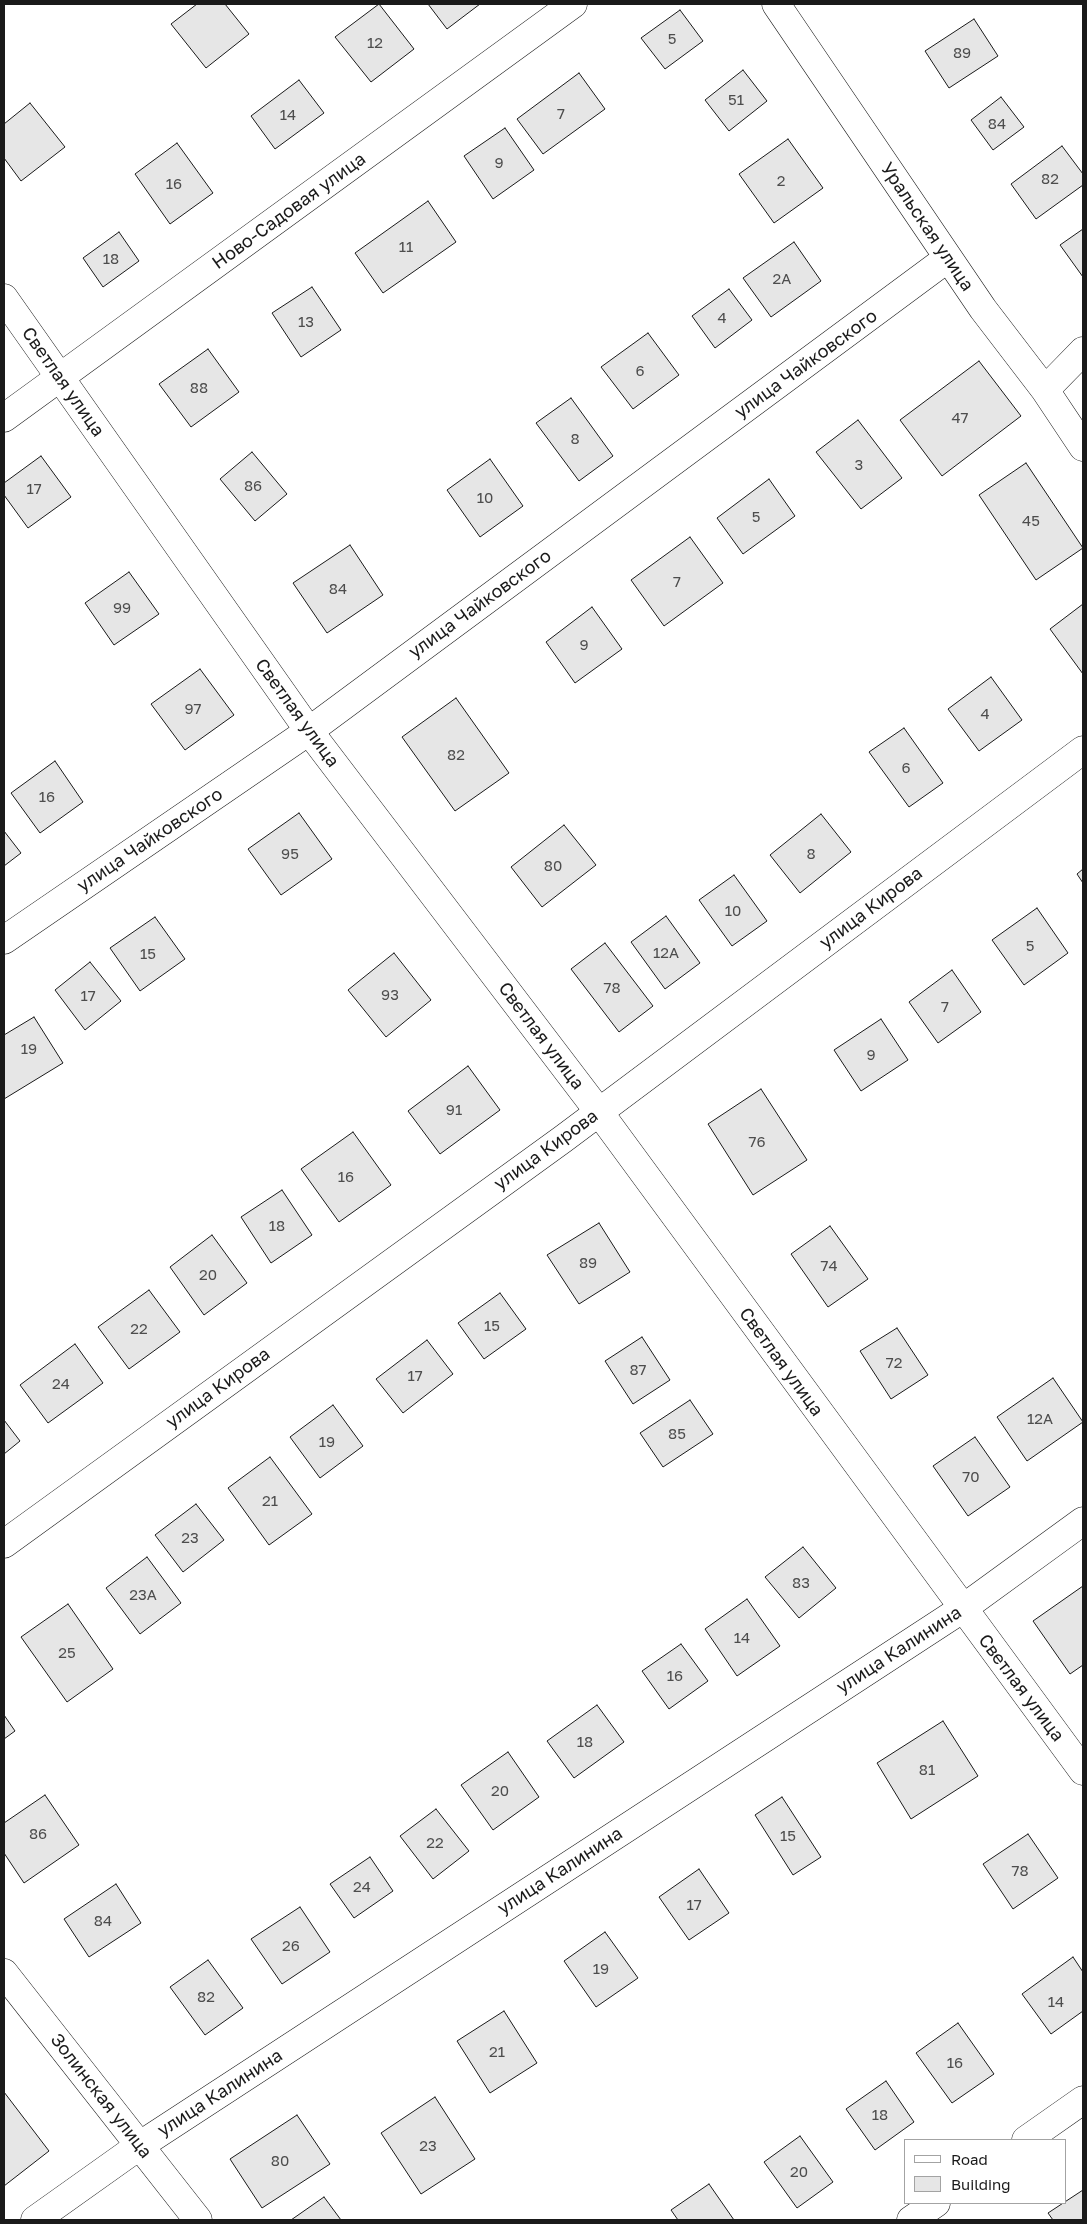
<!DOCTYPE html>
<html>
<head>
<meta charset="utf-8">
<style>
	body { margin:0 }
	#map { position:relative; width:1087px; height:2224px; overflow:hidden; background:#fff; font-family:"Golos Text",sans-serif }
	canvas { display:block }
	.frame { position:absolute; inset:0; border:5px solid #1a1a1a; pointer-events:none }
	.legend { position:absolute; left:904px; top:2139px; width:162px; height:65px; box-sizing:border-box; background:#fff; border:1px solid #a3a3a3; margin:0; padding:6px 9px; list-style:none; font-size:15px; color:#1a1a1a }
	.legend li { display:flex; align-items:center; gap:10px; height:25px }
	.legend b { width:25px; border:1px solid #a3a3a3 }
</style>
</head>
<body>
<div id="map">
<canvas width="1087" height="2224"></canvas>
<div class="frame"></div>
<ul class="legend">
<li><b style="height:6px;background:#fff"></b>Road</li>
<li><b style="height:14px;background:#e6e6e6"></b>Building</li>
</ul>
</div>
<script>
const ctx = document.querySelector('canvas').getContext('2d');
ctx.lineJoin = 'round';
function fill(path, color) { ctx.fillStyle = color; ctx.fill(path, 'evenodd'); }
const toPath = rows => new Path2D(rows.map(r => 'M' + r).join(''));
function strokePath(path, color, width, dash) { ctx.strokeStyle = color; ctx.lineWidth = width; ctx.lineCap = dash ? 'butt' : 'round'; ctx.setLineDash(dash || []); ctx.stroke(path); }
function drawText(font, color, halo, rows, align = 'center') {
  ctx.font = font + ' "Golos Text",sans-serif'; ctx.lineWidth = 4; ctx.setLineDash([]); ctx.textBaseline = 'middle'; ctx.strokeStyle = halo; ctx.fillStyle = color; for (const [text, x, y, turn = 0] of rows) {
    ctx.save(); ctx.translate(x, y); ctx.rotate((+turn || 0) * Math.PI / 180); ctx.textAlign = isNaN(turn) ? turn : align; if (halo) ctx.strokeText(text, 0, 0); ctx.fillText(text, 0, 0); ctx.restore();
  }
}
const building = toPath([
	[197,4,225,4,249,34,206,68,171,24,197,4],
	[379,4,414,49,371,82,335,37,379,4],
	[428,4,480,4,447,29,428,4],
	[680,10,703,41,665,69,641,38,680,10],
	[974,19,998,56,949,88,925,51,974,19],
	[743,70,767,101,729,131,705,100,743,70],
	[579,73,605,109,543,154,517,119,579,73],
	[299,80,324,113,275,149,251,116,299,80],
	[1001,97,1024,127,993,150,971,120,1001,97],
	[30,103,65,147,21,181,4,158,4,124,30,103],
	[505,128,534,170,493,199,464,156,505,128],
	[788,139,823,188,774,223,739,174,788,139],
	[177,143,213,193,170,224,135,174,177,143],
	[1062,146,1083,174,1083,185,1036,219,1011,184,1062,146],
	[428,201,456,242,383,293,355,253,428,201],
	[1083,229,1083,277,1060,245,1083,229],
	[119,232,139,261,103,287,83,258,119,232],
	[794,242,821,281,771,317,743,278,794,242],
	[312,287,341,330,301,357,272,313,312,287],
	[729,289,752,320,715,348,692,316,729,289],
	[648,333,679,375,633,409,601,367,648,333],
	[208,349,239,392,191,427,159,384,208,349],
	[979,361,1021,416,942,476,900,420,979,361],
	[571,398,613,456,579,481,536,423,571,398],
	[858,420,902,478,861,509,816,452,858,420],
	[252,452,287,494,255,521,220,479,252,452],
	[41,456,71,497,28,528,4,495,4,483,41,456],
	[490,459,523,506,480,537,447,490,490,459],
	[1026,463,1083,548,1036,580,979,495,1026,463],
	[769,479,795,516,743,554,717,518,769,479],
	[690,537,723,583,664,626,631,580,690,537],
	[350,545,383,595,327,633,293,583,350,545],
	[129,572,159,614,114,645,85,603,129,572],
	[1083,604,1083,674,1050,629,1083,604],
	[592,607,622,649,575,683,546,642,592,607],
	[200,669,234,715,185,750,151,704,200,669],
	[991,677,1022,720,979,751,948,709,991,677],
	[456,698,509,773,455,811,402,737,456,698],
	[904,728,943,783,909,807,869,752,904,728],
	[55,761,83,802,40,833,11,793,55,761],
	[299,813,332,859,281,895,248,849,299,813],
	[821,814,851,852,800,893,770,855,821,814],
	[564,825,596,865,542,907,511,867,564,825],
	[4,831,21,853,4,866,4,831],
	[1083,869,1083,883,1077,874,1083,869],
	[734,875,767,921,732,946,699,900,734,875],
	[1037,908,1068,953,1024,985,992,940,1037,908],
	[666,916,700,963,665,989,631,942,666,916],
	[155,917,185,959,140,991,110,948,155,917],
	[605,943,653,1006,619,1032,571,969,605,943],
	[394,953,431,1000,386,1037,348,990,394,953],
	[90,962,121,1001,85,1030,55,990,90,962],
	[952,970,981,1012,938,1043,909,1002,952,970],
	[34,1017,63,1063,4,1099,4,1035,34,1017],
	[881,1019,908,1060,861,1091,834,1050,881,1019],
	[468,1066,500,1110,440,1154,408,1111,468,1066],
	[761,1089,807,1160,753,1195,708,1124,761,1089],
	[353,1132,391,1185,339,1222,301,1169,353,1132],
	[282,1190,312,1235,271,1263,241,1217,282,1190],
	[599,1223,630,1272,579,1304,547,1255,599,1223],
	[830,1226,868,1279,828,1307,791,1254,830,1226],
	[212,1235,247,1283,204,1315,170,1267,212,1235],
	[149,1290,180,1332,129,1369,98,1327,149,1290],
	[500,1293,526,1329,484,1359,458,1323,500,1293],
	[897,1328,928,1375,891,1399,860,1351,897,1328],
	[642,1337,670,1380,633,1404,605,1361,642,1337],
	[427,1340,453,1374,403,1413,376,1379,427,1340],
	[75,1344,103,1383,48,1423,20,1385,75,1344],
	[1053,1378,1083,1422,1027,1461,997,1417,1053,1378],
	[690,1400,713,1434,663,1467,640,1433,690,1400],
	[333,1405,363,1446,320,1478,290,1437,333,1405],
	[4,1420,20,1441,4,1454,4,1420],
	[975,1437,1010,1487,968,1516,933,1466,975,1437],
	[270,1457,312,1514,269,1545,228,1488,270,1457],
	[196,1504,224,1540,183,1572,155,1535,196,1504],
	[803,1547,836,1588,799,1618,765,1577,803,1547],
	[147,1557,181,1603,140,1634,106,1588,147,1557],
	[1083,1586,1083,1665,1070,1674,1033,1621,1083,1586],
	[747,1599,780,1646,737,1676,705,1629,747,1599],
	[68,1604,113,1669,67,1702,21,1637,68,1604],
	[681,1644,708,1681,669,1709,642,1671,681,1644],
	[597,1705,624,1742,574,1778,547,1741,597,1705],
	[4,1715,15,1731,4,1739,4,1715],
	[943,1721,978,1776,911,1819,877,1763,943,1721],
	[508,1752,539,1797,493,1830,461,1785,508,1752],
	[45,1795,79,1845,24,1883,4,1853,4,1823,45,1795],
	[782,1797,821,1857,793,1875,755,1815,782,1797],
	[436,1809,469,1851,433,1879,400,1836,436,1809],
	[1028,1834,1058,1878,1013,1909,983,1864,1028,1834],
	[370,1857,393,1891,354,1918,330,1884,370,1857],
	[699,1869,729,1913,689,1940,659,1897,699,1869],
	[116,1884,141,1923,89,1957,64,1919,116,1884],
	[300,1907,330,1952,282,1984,251,1939,300,1907],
	[605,1932,638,1978,596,2007,564,1961,605,1932],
	[1073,1957,1083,1972,1083,2011,1051,2034,1022,1994,1073,1957],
	[208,1960,243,2008,205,2035,170,1987,208,1960],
	[504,2011,537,2063,490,2093,457,2041,504,2011],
	[958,2023,994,2074,952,2103,916,2053,958,2023],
	[886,2081,914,2122,875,2150,846,2109,886,2081],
	[4,2092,49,2151,4,2186,4,2092],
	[435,2097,475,2159,421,2194,381,2133,435,2097],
	[297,2115,330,2164,262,2208,230,2159,297,2115],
	[800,2136,833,2182,797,2208,764,2162,800,2136],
	[709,2184,734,2220,678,2220,671,2210,709,2184],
	[1083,2190,1083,2220,1053,2220,1048,2213,1083,2190],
	[324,2197,341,2220,291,2220,324,2197]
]);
fill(building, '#e6e6e6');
strokePath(building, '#1a1a1a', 1);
const minor = toPath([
	[776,4,983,309,1045,390,1083,447],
	[1045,390,1083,351],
	[4,418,573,4],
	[4,940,309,731,948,258],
	[4,1544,563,1139,1083,750],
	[4,1973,198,2220],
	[1026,2140,1083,2100],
	[35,2220,139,2146,962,1609,1083,1521],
	[911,2220,936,2203]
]);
const major = toPath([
	[4,298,309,731,599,1112,1083,1771]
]);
strokePath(minor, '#1a1a1a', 29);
strokePath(major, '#1a1a1a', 29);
strokePath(minor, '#fff', 28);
strokePath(major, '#fff', 28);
drawText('15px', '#4d4d4d', null, [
	["5",672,39],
	["12",375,43],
	["89",962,53],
	["51",736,100],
	["7",561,114],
	["14",288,115],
	["84",997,124],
	["9",499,163],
	["82",1050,179],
	["2",781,181],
	["16",174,184],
	["11",406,247],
	["18",111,259],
	["2А",782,279],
	["4",722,318],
	["13",306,322],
	["6",640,371],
	["88",199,388],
	["47",960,418],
	["8",575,439],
	["3",859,465],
	["86",253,486],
	["17",34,489],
	["10",485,498],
	["5",756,517],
	["45",1031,521],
	["7",677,582],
	["84",338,589],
	["99",122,608],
	["9",584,645],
	["97",193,709],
	["4",985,714],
	["82",456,755],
	["6",906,768],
	["16",47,797],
	["95",290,854],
	["8",811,854],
	["80",553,866],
	["10",733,911],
	["5",1030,946],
	["12А",666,953],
	["15",148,954],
	["78",612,988],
	["93",390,995],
	["17",88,996],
	["7",945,1007],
	["19",29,1049],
	["9",871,1055],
	["91",454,1110],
	["76",757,1142],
	["16",346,1177],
	["18",277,1226],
	["89",588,1263],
	["74",829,1266],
	["20",208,1275],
	["15",492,1326],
	["22",139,1329],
	["72",894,1363],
	["87",638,1370],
	["17",415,1376],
	["24",61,1384],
	["12А",1040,1419],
	["85",677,1434],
	["19",327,1442],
	["70",971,1477],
	["21",270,1501],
	["23",190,1538],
	["83",801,1583],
	["23А",143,1595],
	["14",742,1638],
	["25",67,1653],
	["16",675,1676],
	["18",585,1742],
	["81",927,1770],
	["20",500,1791],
	["86",38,1834],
	["15",788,1836],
	["22",435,1843],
	["78",1020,1871],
	["24",362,1887],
	["17",694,1905],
	["84",103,1921],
	["26",291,1946],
	["19",601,1969],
	["82",206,1997],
	["14",1056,2002],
	["21",497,2052],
	["16",955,2063],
	["18",880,2115],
	["23",428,2146],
	["80",280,2161],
	["20",799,2172]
]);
drawText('18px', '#1a1a1a', '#fff', [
	["Ново-Садовая улица",289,211,-36],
	["Уральская улица",927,227,56],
	["улица Чайковского",806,364,-36],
	["Светлая улица",63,382,55],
	["улица Чайковского",480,604,-36],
	["Светлая улица",297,713,54],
	["улица Чайковского",150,840,-34],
	["улица Кирова",871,908,-37],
	["Светлая улица",541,1036,53],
	["улица Кирова",546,1150,-36],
	["Светлая улица",781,1362,54],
	["улица Кирова",218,1388,-36],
	["улица Калинина",899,1650,-33],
	["Светлая улица",1021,1688,53],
	["улица Калинина",560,1871,-33],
	["улица Калинина",220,2093,-33],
	["Золинская улица",101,2096,52]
]);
</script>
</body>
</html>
